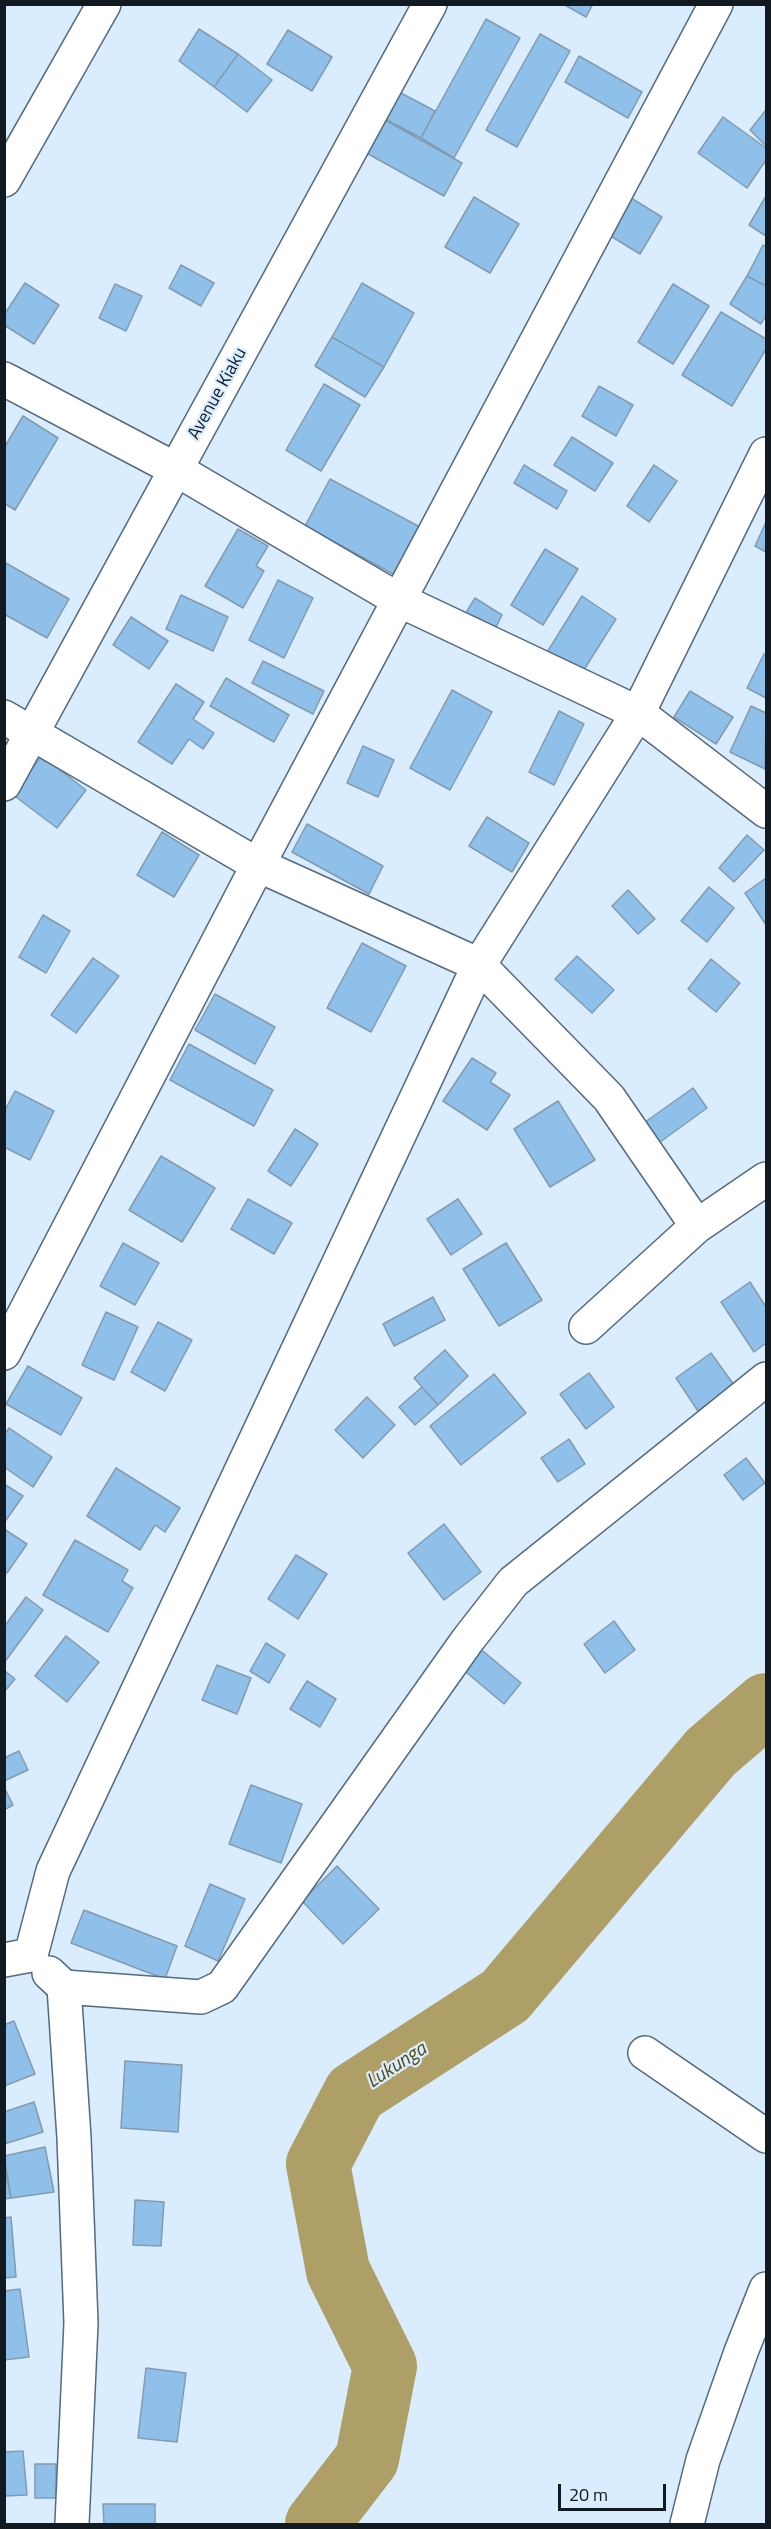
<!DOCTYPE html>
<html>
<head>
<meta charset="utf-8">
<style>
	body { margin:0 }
	#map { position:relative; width:771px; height:2529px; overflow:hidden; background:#d9edff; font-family:"Titillium Web",sans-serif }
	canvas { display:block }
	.frame { position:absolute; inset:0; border:6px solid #111a21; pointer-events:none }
	.scale { position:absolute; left:558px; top:2484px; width:108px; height:27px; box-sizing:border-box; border:3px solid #111a21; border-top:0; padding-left:8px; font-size:18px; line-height:21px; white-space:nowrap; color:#111a21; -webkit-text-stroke:4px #d9edff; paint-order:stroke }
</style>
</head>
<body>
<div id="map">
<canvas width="771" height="2529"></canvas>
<div class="frame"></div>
<div class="scale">20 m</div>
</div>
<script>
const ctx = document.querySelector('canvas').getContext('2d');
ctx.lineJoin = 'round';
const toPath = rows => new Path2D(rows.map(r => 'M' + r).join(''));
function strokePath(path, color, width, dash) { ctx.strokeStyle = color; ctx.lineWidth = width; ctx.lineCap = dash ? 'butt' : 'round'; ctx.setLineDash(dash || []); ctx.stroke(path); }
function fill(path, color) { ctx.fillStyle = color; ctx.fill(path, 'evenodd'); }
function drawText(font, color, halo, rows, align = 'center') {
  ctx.font = font + ' "Titillium Web",sans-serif'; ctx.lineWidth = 4.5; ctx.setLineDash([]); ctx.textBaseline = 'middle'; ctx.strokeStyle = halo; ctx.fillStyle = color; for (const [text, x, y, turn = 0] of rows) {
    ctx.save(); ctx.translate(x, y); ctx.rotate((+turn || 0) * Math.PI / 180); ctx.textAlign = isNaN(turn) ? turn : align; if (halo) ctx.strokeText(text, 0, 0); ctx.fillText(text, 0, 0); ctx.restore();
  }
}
strokePath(toPath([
	[317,2524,367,2459,385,2366,338,2271,318,2164,355,2093,505,1996,711,1752,766,1705]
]), '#ae9f66', 64);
const building = toPath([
	[563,4,593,4,586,17,563,4],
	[486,19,520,38,454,158,421,138,486,19],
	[199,29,238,54,214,87,179,61,199,29],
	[288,30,332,57,312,91,267,64,288,30],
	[540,34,570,51,517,147,486,130,540,34],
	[238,54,272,80,247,112,214,87,238,54],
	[579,56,642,92,628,118,565,82,579,56],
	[399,92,435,111,421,138,385,119,399,92],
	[766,110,766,146,750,130,766,110],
	[723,117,766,148,766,160,747,188,698,153,723,117],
	[385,120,462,163,444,196,361,150,385,120],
	[766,196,766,236,749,225,766,196],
	[474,197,519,224,490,273,445,247,474,197],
	[631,198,662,217,640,254,609,235,631,198],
	[763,245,766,247,766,286,747,276,763,245],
	[181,265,214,283,201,306,169,288,181,265],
	[747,276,766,286,766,315,761,324,730,304,747,276],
	[25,283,59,305,34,344,4,325,4,315,25,283],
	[362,283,414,313,384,367,332,337,362,283],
	[115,284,142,296,126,331,99,318,115,284],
	[673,284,709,306,673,364,638,342,673,284],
	[721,312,766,339,766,349,732,406,682,375,721,312],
	[332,337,384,367,365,397,315,366,332,337],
	[324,384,360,405,321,471,286,450,324,384],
	[599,386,633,405,616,436,582,416,599,386],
	[23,416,58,438,15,510,4,503,4,448,23,416],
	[572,437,613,463,595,491,554,465,572,437],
	[524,465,567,491,557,509,514,483,524,465],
	[654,465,677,481,649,522,627,506,654,465],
	[330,479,420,527,395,575,305,526,330,479],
	[766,522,766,552,755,546,766,522],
	[238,529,268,546,256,566,264,571,243,608,205,586,238,529],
	[545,549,578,569,543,625,511,605,545,549],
	[4,562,69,599,47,638,4,614,4,562],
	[278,580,313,598,284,658,249,640,278,580],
	[181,595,228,617,213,651,166,629,181,595],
	[582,596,616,619,580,676,546,654,582,596],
	[475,598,502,615,493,633,464,616,475,598],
	[131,617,168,641,149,669,113,645,131,617],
	[764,654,766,655,766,698,747,688,764,654],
	[263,661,324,691,313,714,252,683,263,661],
	[226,678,289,715,274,742,210,706,226,678],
	[176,684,204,702,193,719,214,733,203,749,189,739,172,764,138,742,176,684],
	[452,690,492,712,450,790,410,768,452,690],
	[690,691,733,717,716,744,674,717,690,691],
	[751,706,766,713,765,769,730,752,751,706],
	[559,711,584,724,554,785,529,772,559,711],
	[363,746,394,760,378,797,347,783,363,746],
	[42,756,86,790,57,828,12,794,42,756],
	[487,817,529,843,512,872,469,846,487,817],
	[307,824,383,866,369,894,292,852,307,824],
	[162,832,199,855,174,897,137,875,162,832],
	[747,835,764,850,734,882,719,868,747,835],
	[766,878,766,925,745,893,766,878],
	[709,887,734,908,707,942,681,921,709,887],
	[628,890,655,919,638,934,612,906,628,890],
	[43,915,70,931,46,973,19,957,43,915],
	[362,943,406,966,371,1032,327,1008,362,943],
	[577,956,614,990,592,1013,555,979,577,956],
	[93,958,119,976,76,1033,51,1015,93,958],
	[711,959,740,983,716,1012,688,989,711,959],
	[215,994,275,1027,255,1064,195,1030,215,994],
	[189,1044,273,1090,254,1126,170,1080,189,1044],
	[472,1058,496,1073,490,1082,510,1095,487,1130,443,1101,472,1058],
	[693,1088,707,1108,656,1145,641,1125,693,1088],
	[15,1091,54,1111,30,1160,4,1147,4,1112,15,1091],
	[558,1101,595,1160,550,1187,514,1129,558,1101],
	[295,1129,318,1144,291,1186,268,1171,295,1129],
	[161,1156,215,1188,182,1242,129,1210,161,1156],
	[248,1199,292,1223,274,1254,231,1229,248,1199],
	[458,1199,482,1234,451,1255,427,1219,458,1199],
	[123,1243,159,1263,135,1305,100,1286,123,1243],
	[506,1243,542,1300,499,1326,463,1269,506,1243],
	[750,1282,766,1307,766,1343,754,1352,721,1302,750,1282],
	[433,1297,445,1320,394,1346,383,1324,433,1297],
	[106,1312,138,1327,114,1380,82,1365,106,1312],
	[158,1322,192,1340,165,1391,131,1372,158,1322],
	[445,1350,468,1376,438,1405,414,1378,445,1350],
	[711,1353,734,1385,698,1411,676,1378,711,1353],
	[28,1366,82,1398,61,1435,6,1404,28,1366],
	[589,1373,614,1407,586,1429,560,1394,589,1373],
	[494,1374,526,1413,461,1465,430,1426,494,1374],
	[422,1387,438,1405,415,1425,399,1407,422,1387],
	[367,1397,395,1425,363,1458,335,1430,367,1397],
	[9,1428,52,1457,33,1487,4,1467,4,1435,9,1428],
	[569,1439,585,1464,558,1482,541,1458,569,1439],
	[746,1458,765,1483,743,1500,724,1475,746,1458],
	[116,1468,180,1508,165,1532,155,1525,140,1550,87,1516,116,1468],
	[4,1484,23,1496,4,1523,4,1484],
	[444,1524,481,1572,444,1600,408,1553,444,1524],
	[4,1529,27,1544,7,1573,4,1571,4,1529],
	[75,1540,128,1570,122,1581,133,1588,108,1632,43,1595,75,1540],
	[296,1555,327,1574,298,1619,268,1599,296,1555],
	[26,1597,43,1610,4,1663,4,1627,26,1597],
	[614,1621,635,1650,605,1673,584,1644,614,1621],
	[66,1636,99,1662,67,1702,35,1676,66,1636],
	[266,1643,285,1655,269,1683,250,1671,266,1643],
	[477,1646,521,1683,504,1704,460,1667,477,1646],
	[217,1665,251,1678,237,1714,202,1700,217,1665],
	[4,1670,15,1679,4,1692,4,1670],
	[307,1681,336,1699,320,1727,290,1709,307,1681],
	[19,1751,28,1770,4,1781,4,1758,19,1751],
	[251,1785,302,1804,281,1863,229,1844,251,1785],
	[4,1787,13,1805,4,1810,4,1787],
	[337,1866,379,1909,343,1944,302,1901,337,1866],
	[210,1884,245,1899,218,1961,185,1946,210,1884],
	[84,1910,177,1946,165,1979,71,1943,84,1910],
	[14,2021,35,2074,4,2086,4,2025,14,2021],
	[125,2061,182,2065,178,2132,121,2128,125,2061],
	[34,2102,43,2132,4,2144,4,2112,34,2102],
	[45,2147,54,2192,11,2198,4,2156,45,2147],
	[4,2164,11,2198,4,2199,4,2164],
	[135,2200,164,2202,161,2246,133,2245,135,2200],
	[11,2217,16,2277,4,2278,4,2218,11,2217],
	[20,2289,29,2357,4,2360,4,2291,20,2289],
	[146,2368,186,2373,177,2442,138,2438,146,2368],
	[23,2451,27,2495,4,2496,4,2452,23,2451],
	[35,2464,56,2464,56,2498,35,2498,35,2464],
	[103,2504,155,2504,155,2524,104,2524,103,2504]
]);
fill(building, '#8fc0e9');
strokePath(building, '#839aaf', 1.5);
const minor = toPath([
	[4,180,104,4],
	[4,379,177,470,399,600,638,713,766,811],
	[4,717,258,865,479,965,609,1098,697,1226],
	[4,784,430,4],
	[586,1327,697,1226,766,1179],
	[4,1353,258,865,716,4],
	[31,1955,53,1871,479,965,638,713,766,454],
	[4,1960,31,1955],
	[49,1973,64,1987,74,2138,81,2323,72,2524],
	[64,1987,201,1997,222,1987,467,1641,513,1582,766,1379],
	[645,2053,766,2136],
	[687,2524,703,2460,741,2352,766,2289]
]);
strokePath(minor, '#546a7d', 36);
strokePath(minor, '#fff', 33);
drawText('18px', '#111a21', '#d9edff', [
	["Avenue Kiaku",218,394,-61]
]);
drawText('italic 20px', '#514618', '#d9edff', [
	["Lukunga",397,2066,-33]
]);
</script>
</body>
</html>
